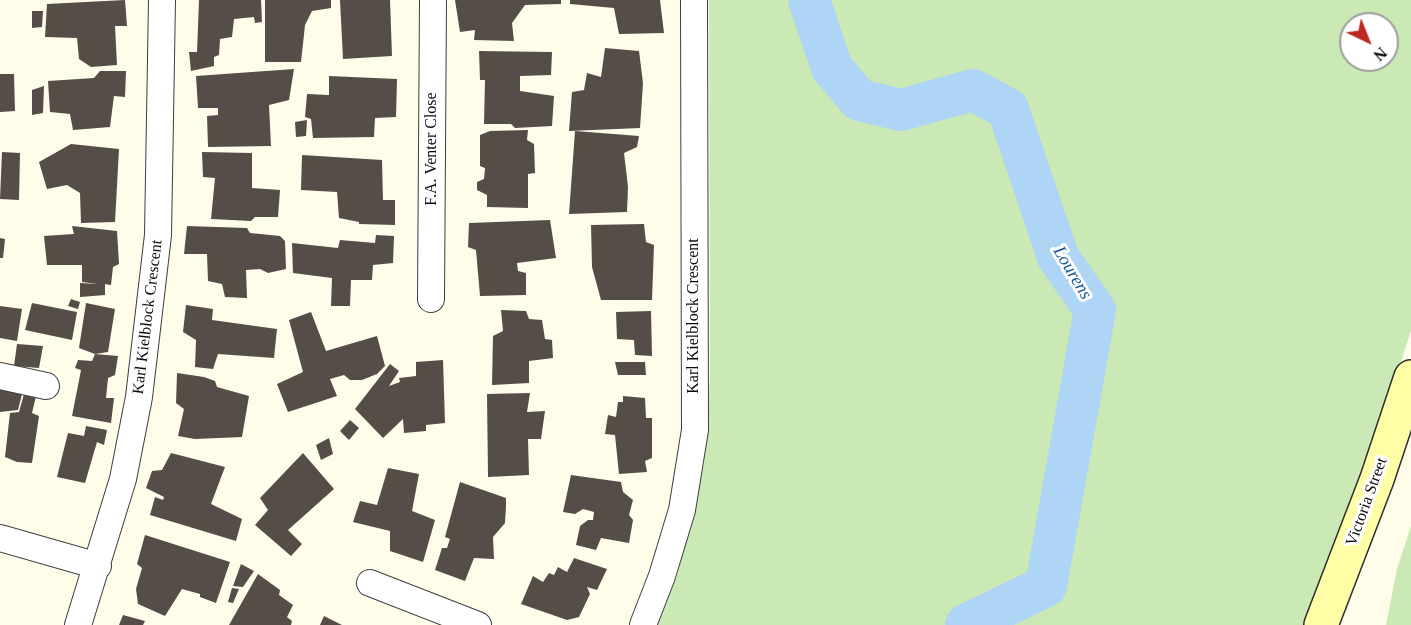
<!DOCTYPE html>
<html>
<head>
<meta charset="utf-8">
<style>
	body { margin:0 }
	#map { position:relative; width:1411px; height:625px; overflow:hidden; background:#fffdea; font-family:Georgia,serif }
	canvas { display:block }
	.north { position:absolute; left:1339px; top:12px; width:60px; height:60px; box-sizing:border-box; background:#fff; border:2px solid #9d9d9d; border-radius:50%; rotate:137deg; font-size:16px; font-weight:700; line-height:24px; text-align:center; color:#0b0b0b }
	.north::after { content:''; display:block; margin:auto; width:21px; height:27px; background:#bc2923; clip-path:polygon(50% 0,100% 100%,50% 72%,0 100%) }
</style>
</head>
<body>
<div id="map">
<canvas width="1411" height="625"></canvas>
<div class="north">N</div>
</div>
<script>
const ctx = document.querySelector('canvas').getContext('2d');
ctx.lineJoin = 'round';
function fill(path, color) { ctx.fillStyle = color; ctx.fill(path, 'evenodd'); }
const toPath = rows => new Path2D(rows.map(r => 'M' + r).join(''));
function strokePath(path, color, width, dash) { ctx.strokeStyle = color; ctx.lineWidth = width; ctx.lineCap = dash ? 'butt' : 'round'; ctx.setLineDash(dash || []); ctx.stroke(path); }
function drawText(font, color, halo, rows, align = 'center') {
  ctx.font = font + ' Georgia,serif'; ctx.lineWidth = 6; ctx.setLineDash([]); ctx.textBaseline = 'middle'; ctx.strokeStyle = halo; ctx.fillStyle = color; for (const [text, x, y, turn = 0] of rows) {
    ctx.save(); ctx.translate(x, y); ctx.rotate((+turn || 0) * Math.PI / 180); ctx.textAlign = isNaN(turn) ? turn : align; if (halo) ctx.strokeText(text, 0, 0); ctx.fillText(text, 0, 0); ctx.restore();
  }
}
fill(toPath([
	[709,0,1411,0,1411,331,1355,503,1306,625,658,625,678,573,704,463,710,378],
	[1351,24,1387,24,1387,60,1351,60],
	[1411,526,1411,625,1386,625,1397,569]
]), '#cbe9b4');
strokePath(toPath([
	[809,0,832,68,859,100,901,110,973,90,1008,109,1058,257,1095,310,1046,586,966,625]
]), '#aed5f6', 42);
fill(toPath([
	[125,0,127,26,115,26,117,65,91,67,79,59,77,38,45,37,47,4],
	[199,0,261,0,262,22,255,23,254,17,234,19,232,37,220,39,219,55,214,57,214,66,191,71,189,52,197,52],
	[265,0,331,0,331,8,312,11,305,25,301,62,265,62],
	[340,0,390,0,392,56,343,59],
	[455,0,561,0,561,4,525,5,512,23,514,41,474,40,475,30,460,32],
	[570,0,660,0,664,33,619,34,614,8,570,4],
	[32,11,43,11,42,27,32,28],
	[605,48,639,51,643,83,640,128,569,131,572,92,584,90,587,73,601,77],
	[479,51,552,52,551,75,520,76,520,91,554,96,552,126,515,128,511,124,484,124,485,80,480,80],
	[294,69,289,100,269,105,271,146,208,147,207,116,218,115,218,108,198,108,196,76],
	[100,71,126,71,125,97,114,96,110,127,73,130,70,114,50,112,48,81,94,78],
	[0,74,14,74,15,111,0,112],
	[329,76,397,79,396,117,375,118,374,137,313,138,311,119,305,117,307,94,329,95],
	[44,86,43,113,32,115,32,90],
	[307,120,306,136,296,137,295,122],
	[528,130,527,140,534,144,535,173,528,174,528,208,487,207,487,195,477,190,477,182,484,179,485,168,480,166,480,135,490,131],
	[575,131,639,136,637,147,624,153,628,187,627,212,569,214],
	[71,144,119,149,115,222,81,223,80,193,67,185,47,189,39,162],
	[2,152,20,153,19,200,0,199],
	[202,152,252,153,252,188,280,190,278,217,255,217,251,221,211,219,215,178,203,177],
	[302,155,382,160,383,200,395,200,395,225,359,224,359,222,339,218,337,192,301,190],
	[550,220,556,258,517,263,518,271,526,273,526,295,480,296,476,250,468,247,469,223],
	[644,224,646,242,654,245,652,300,601,300,592,267,591,225],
	[72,226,117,231,119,264,113,267,111,285,105,284,105,295,80,297,80,283,98,284,82,282,82,265,47,265,44,236,74,234],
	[187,226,247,228,250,233,280,236,285,241,286,269,268,273,260,269,246,270,247,298,225,297,222,284,208,281,207,254,184,254],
	[376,235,394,236,393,263,373,265,372,280,351,280,350,306,331,306,332,278,293,273,292,243,338,248,340,240,375,243],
	[0,238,5,239,3,258,0,258],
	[71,299,80,302,78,309,68,306],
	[32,303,77,312,72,340,25,330],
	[86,303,115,309,108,352,95,354,79,348],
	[186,305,213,309,212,320,277,329,274,358,218,354,213,369,195,367,196,340,183,332],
	[0,306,22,309,17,341,0,338],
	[501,310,526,311,529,319,542,320,545,339,552,340,553,358,529,361,529,383,492,385,493,336,503,331],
	[651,311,652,356,635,355,634,340,617,339,616,312],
	[311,312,326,351,377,336,385,366,377,374,362,380,350,380,344,375,330,379,337,396,288,412,277,384,303,372,289,320],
	[17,344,43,346,39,368,14,366],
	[95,354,118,356,115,375,108,378,106,398,114,398,111,423,72,416,81,370,75,368,78,360,92,361],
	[443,360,445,423,426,425,426,431,404,433,403,419,383,438,355,409,390,364,399,371,389,386,400,382,399,378,416,376,416,362],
	[615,362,645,362,646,375,618,375],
	[177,373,204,377,215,381,217,387,249,396,242,437,195,439,178,436,184,409,176,403],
	[0,388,22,394,18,410,0,412],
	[530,393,527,412,545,411,541,439,528,439,529,475,488,477,487,394],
	[24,394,36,396,32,413,39,416,32,463,17,462,5,457,10,413,19,412],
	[623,396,645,398,646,418,652,418,652,458,645,461,647,472,619,474,615,435,605,434,608,415,616,417,618,402,623,402],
	[350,420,359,428,349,440,340,431],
	[86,426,107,430,104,445,97,442,85,483,57,477,68,433,84,436],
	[329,438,333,454,321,460,316,445],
	[171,453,225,467,211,504,242,519,236,541,150,515,155,497,163,500,164,497,146,488,152,471,162,470],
	[303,453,334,489,288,530,302,544,291,556,255,525,268,510,260,498],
	[388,468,419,474,412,511,435,520,423,562,390,551,390,531,353,522,360,501,377,505],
	[571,475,621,482,623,492,633,500,629,515,633,520,629,543,601,538,596,550,576,545,580,526,588,520,593,520,594,512,583,509,575,514,563,512],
	[460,482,506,498,506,507,505,523,493,537,494,559,474,558,465,581,435,570,442,548,447,548,450,539,445,537],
	[145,535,230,562,216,603,200,597,200,594,182,589,165,616,138,604,136,589,142,568,137,564],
	[574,558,607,569,597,590,587,587,590,594,579,617,567,620,521,604,533,576,543,582,549,573,554,575,558,567,567,572],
	[241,564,254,571,243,587,233,586],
	[258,574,280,590,279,595,293,605,287,617,292,621,291,625,229,625],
	[232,588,239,589,233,603,228,602],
	[123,615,145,621,143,625,119,625],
	[324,616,342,625,320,625]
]), '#544d48');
const minor = toPath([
	[431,299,433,0],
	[0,376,46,386],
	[0,538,98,566],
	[370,583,478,625],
	[78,625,123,479,139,397,158,235,162,0],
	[643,625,662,576,682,510,695,430,694,0]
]);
const secondary = toPath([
	[1321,625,1377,479,1411,377]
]);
strokePath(minor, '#3e3e3e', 28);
strokePath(secondary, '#2d2d2d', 36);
strokePath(minor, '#fff', 26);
strokePath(secondary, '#fffda5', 33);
drawText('16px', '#0b0b0b', '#fff', [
	["F.A. Venter Close",432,149,-90],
	["Karl Kielblock Crescent",694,316,-90],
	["Karl Kielblock Crescent",148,317,-83],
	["Victoria Street",1367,502,-70]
]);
drawText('italic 18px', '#15569d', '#fff', [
	["Lourens",1072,273,59]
]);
</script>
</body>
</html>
